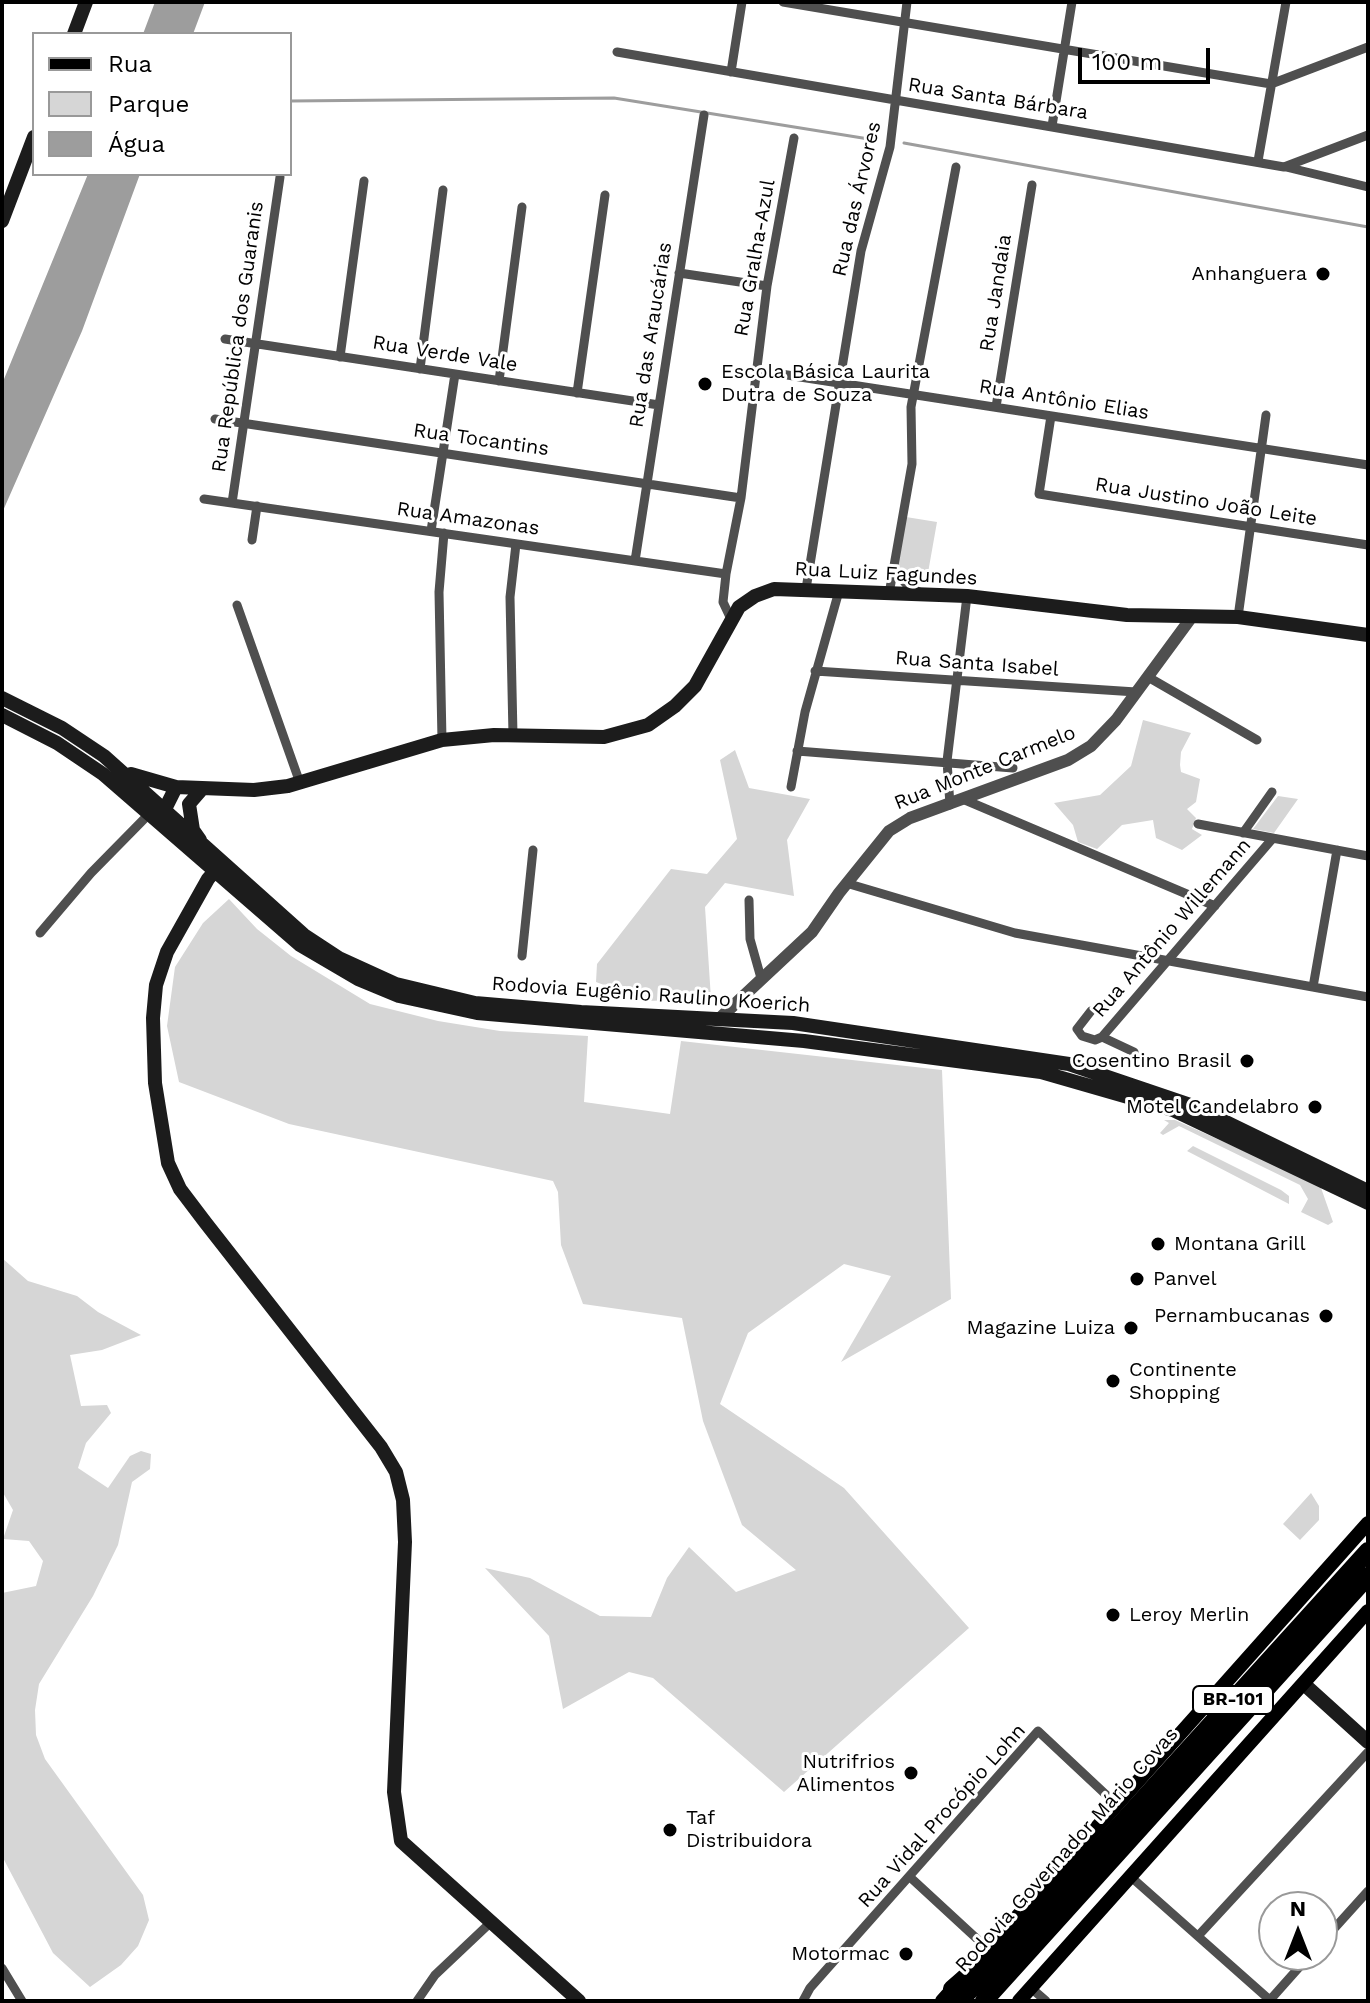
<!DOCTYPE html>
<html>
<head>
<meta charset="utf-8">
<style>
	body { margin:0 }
	#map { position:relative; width:1370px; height:2003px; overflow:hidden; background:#fff; font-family:"Work Sans",sans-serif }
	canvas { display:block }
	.frame { position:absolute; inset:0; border:4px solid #000; pointer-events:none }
	.legend { position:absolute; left:32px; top:32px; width:260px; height:144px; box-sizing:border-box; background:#fff; border:2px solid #999; margin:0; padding:10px 14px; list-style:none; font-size:24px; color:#000 }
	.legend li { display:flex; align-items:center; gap:16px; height:40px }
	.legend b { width:40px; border:2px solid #999 }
	.north { position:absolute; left:1258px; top:1891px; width:80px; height:80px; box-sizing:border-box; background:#fff; border:2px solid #999; border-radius:50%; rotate:0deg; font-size:22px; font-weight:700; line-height:32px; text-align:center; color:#000 }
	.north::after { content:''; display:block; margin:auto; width:28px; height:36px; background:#000; clip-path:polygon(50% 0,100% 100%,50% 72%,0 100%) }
	.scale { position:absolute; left:1078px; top:48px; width:132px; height:36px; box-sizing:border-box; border:4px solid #000; border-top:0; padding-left:10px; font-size:24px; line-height:28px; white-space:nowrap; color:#000; -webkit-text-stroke:6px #fff; paint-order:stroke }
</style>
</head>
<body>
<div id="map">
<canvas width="1370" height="2003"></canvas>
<div class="frame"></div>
<ul class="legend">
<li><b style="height:10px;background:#000"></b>Rua</li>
<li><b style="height:22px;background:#d6d6d6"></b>Parque</li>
<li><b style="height:22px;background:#9d9d9d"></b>Água</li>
</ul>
<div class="north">N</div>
<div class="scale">100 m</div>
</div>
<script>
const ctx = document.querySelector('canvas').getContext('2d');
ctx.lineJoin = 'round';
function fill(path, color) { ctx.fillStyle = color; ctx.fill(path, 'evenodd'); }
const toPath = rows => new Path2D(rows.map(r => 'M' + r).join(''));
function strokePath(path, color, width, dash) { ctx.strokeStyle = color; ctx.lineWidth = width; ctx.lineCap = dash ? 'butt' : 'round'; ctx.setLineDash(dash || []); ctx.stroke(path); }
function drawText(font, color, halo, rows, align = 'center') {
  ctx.font = font + ' "Work Sans",sans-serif'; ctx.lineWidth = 6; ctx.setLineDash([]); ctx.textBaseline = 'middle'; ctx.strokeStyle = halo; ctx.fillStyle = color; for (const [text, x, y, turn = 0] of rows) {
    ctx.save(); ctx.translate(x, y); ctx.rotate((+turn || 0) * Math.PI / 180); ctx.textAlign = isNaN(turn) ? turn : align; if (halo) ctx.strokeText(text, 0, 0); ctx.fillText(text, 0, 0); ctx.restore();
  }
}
fill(toPath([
	[906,517,937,522,926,584,918,584,896,565],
	[1143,720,1191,733,1181,752,1180,765,1181,772,1200,779,1196,802,1187,809,1196,818,1192,829,1202,835,1182,850,1156,838,1153,820,1122,825,1097,849,1078,842,1073,825,1054,803,1100,795,1131,766],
	[735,750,749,788,810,799,787,840,794,896,725,883,705,907,711,999,647,1001,596,982,597,964,671,869,707,874,737,839,720,760],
	[1278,796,1298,799,1274,833,1253,829],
	[229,899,257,929,291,956,370,1004,438,1021,500,1031,588,1036,584,1102,670,1114,681,1041,942,1070,951,1299,841,1362,891,1276,844,1264,748,1333,720,1404,844,1488,969,1628,784,1792,653,1678,629,1672,563,1709,549,1636,485,1568,530,1578,600,1616,651,1617,667,1578,689,1547,736,1592,796,1570,742,1525,703,1421,682,1318,583,1304,561,1245,558,1192,553,1181,289,1124,179,1082,167,1026,175,967,203,923],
	[1164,1120,1175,1120,1320,1185,1333,1222,1328,1225,1301,1212,1308,1199,1300,1185,1179,1126,1163,1135,1160,1133,1169,1123],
	[1193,1146,1281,1190,1289,1196,1289,1204,1187,1151],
	[2,1258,28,1281,77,1296,98,1312,141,1335,102,1350,70,1355,81,1406,107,1405,111,1413,86,1443,78,1468,108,1488,130,1456,141,1451,151,1454,150,1469,132,1482,118,1545,93,1596,39,1684,35,1710,36,1735,45,1759,143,1895,149,1920,138,1946,121,1965,90,1987,53,1953,2,1856,2,1593,36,1586,43,1561,29,1541,3,1539,13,1510,2,1491],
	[1311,1493,1319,1506,1319,1520,1300,1540,1283,1524]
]), '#d6d6d6');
fill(toPath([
	[155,2,205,2,193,34,143,34],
	[88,174,140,174,82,331,2,513,2,384]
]), '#9d9d9d');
strokePath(toPath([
	[290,101,614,98,875,140],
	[904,143,1368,227]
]), '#9d9d9d', 3);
strokePath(toPath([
	[783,2,1271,84,1368,47],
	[617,52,1284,167,1368,135],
	[731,72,742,2],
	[1052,126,1072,2],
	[1258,161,1286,2],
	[1286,167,1368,187],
	[679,273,767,286],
	[225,339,659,405],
	[340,357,364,181],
	[420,369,443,190],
	[755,370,1368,465],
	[499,381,522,207],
	[577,393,605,195],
	[996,407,1032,185],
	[1051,416,1039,494,1368,545],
	[215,419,741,498],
	[204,499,726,574],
	[232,503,280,177],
	[431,531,455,374],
	[252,540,257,506],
	[635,561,704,115],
	[893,568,906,584,919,592],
	[806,589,861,251,890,147,907,2],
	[889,594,912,464,911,407,956,167],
	[237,605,300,783],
	[1238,617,1266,415],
	[731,619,723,602,726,574,741,498,767,286,794,138],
	[815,671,1136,692],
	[1148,677,1257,740],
	[513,735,510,597,516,544],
	[442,740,439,592,444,533],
	[797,751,1013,768],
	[791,787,805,712,839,591],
	[965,800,1215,906],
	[950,805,947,761,967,596],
	[1198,824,1368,856],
	[1243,833,1272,792],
	[846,883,1015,933,1368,997],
	[749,900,750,939,761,978],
	[40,933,91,873,149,814],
	[522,956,533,850],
	[1313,987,1337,850],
	[1091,1011,1077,1029,1082,1036,1095,1040,1102,1037,1273,838],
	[1102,1037,1134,1052],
	[1131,1877,1271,2001],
	[911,1878,988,1949],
	[1198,1936,1368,1752],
	[1322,1942,1368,1891],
	[2,1968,22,2001],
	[1031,1988,1046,2001],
	[1270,2000,1310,1955],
	[417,2001,435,1975,490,1923],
	[803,2001,810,1988,1038,1731,1117,1805]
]), '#4f4f4f', 9);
strokePath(toPath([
	[720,1018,812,932,839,893,889,831,910,818,1068,760,1091,746,1116,720,1191,618]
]), '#4f4f4f', 12);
strokePath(toPath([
	[74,34,86,2],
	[2,221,34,137],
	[2,698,62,728,104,756,304,935,339,958,396,984,475,1003,581,1012,793,1023,1069,1064,1193,1106,1368,1191],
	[2,715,57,743,103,774,300,945,358,979,399,996,477,1013,804,1041,1041,1072,1173,1110,1368,1203],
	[131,774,176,787],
	[157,811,165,809,176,787,254,790,288,786,442,740,494,735,604,737,648,725,675,706,695,686,739,607,755,596,774,589,967,596,1127,615,1238,617,1368,635],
	[200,840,193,830,189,804,202,789],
	[220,865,208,879,167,952,156,985,153,1018,155,1083,168,1163,180,1189,205,1222,381,1447,396,1472,403,1500,405,1542,394,1792,401,1841,579,2001],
	[1305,1685,1368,1742]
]), '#1c1c1c', 14);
strokePath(toPath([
	[942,2001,1368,1523],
	[1019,2001,1368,1611]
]), '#000', 14);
strokePath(toPath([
	[952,1989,975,1969],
	[960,2001,1368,1551],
	[984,2001,1368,1576]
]), '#000', 18);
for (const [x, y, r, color] of [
	[1323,274,8,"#000"],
	[705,384,8,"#000"],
	[1247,1061,8,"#000"],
	[1315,1107,8,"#000"],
	[1158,1244,8,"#000"],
	[1137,1279,8,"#000"],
	[1326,1316,8,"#000"],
	[1131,1328,8,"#000"],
	[1113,1381,8,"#000"],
	[1113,1615,8,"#000"],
	[911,1773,8,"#000"],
	[670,1830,8,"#000"],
	[906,1954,8,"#000"]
]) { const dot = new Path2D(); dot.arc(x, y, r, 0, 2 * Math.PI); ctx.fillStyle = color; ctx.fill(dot); strokePath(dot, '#fff', 3); }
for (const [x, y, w] of [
	[1233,1700,80]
]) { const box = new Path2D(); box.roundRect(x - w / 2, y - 14, w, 28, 6); ctx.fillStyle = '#fff'; ctx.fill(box); strokePath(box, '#000', 2); }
drawText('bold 18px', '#000', null, [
	["BR-101",1233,1700]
]);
drawText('20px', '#000', '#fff', [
	["Rua Santa Bárbara",998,99,9],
	["Rua das Árvores",857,199,-77],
	["Rua Gralha-Azul",755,258,-80],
	["Rua Jandaia",996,293,-81],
	["Rua das Araucárias",651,335,-81],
	["Rua República dos Guaranis",238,337,-82],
	["Rua Verde Vale",445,354,9],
	["Rua Antônio Elias",1064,400,9],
	["Rua Tocantins",481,440,8],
	["Rua Justino João Leite",1206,502,9],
	["Rua Amazonas",468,519,8],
	["Rua Luiz Fagundes",886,574,3],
	["Rua Santa Isabel",977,664,4],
	["Rua Monte Carmelo",985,768,-22],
	["Rua Antônio Willemann",1172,928,-49],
	["Rodovia Eugênio Raulino Koerich",651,995,4],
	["Rua Vidal Procópio Lohn",942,1816,-48],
	["Rodovia Governador Mário Covas",1067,1850,-48]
]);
drawText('20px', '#000', '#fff', [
	["Anhanguera",1307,274],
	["Escola Básica Laurita",721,372,"left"],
	["Dutra de Souza",721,395,"left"],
	["Cosentino Brasil",1231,1061],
	["Motel Candelabro",1299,1107],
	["Montana Grill",1174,1244,"left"],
	["Panvel",1153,1279,"left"],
	["Pernambucanas",1310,1316],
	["Magazine Luiza",1115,1328],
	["Continente",1129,1370,"left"],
	["Shopping",1129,1393,"left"],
	["Leroy Merlin",1129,1615,"left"],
	["Nutrifrios",895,1762],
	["Alimentos",895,1785],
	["Taf",686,1818,"left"],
	["Distribuidora",686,1841,"left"],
	["Motormac",890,1954]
], 'right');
</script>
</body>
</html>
